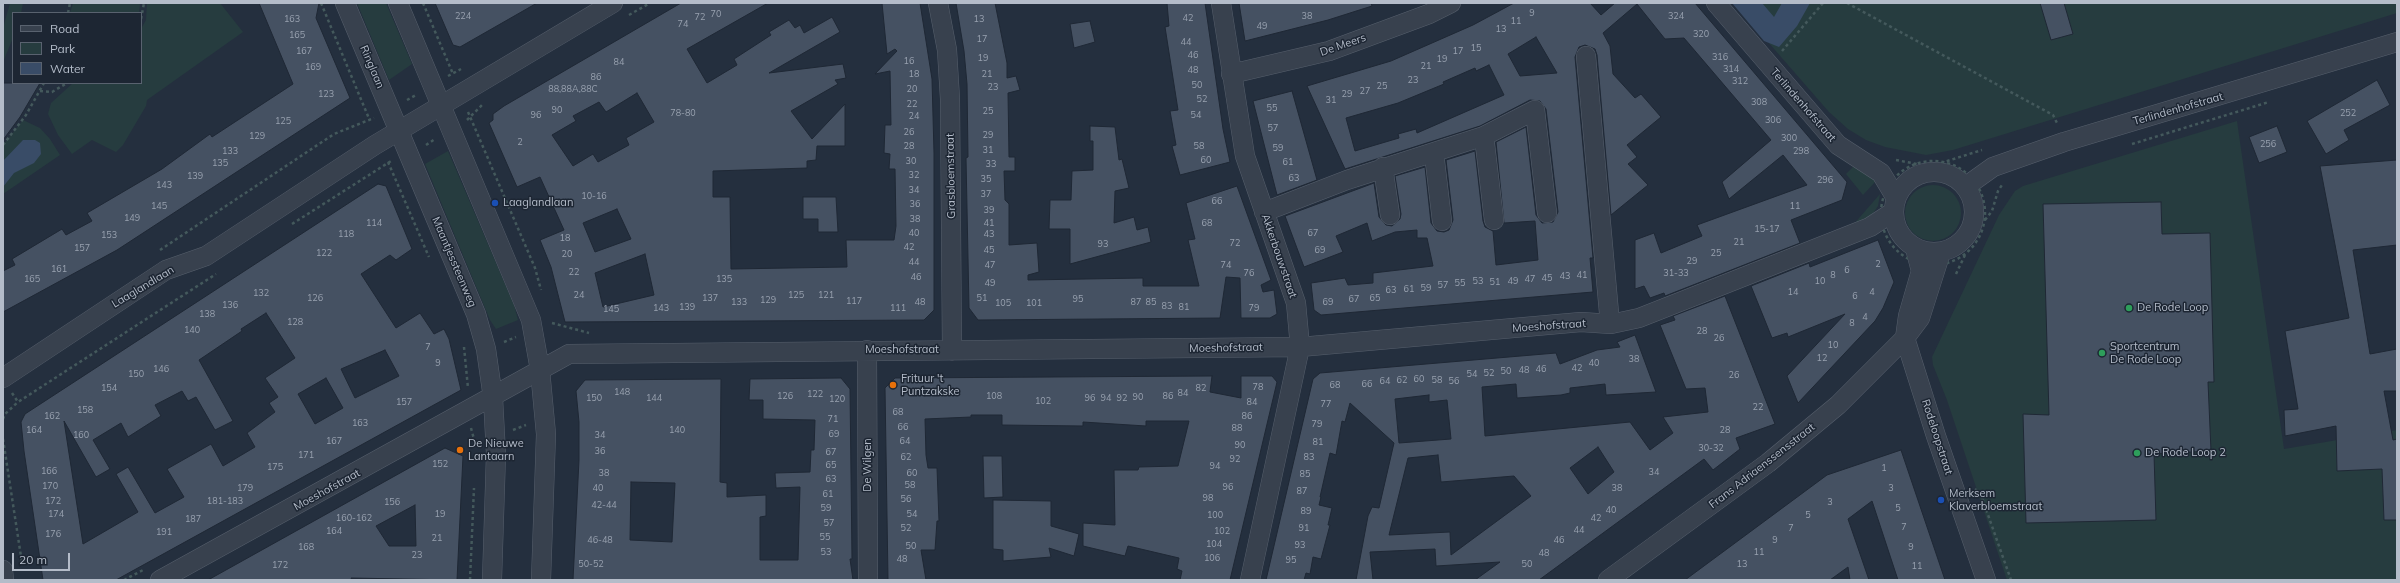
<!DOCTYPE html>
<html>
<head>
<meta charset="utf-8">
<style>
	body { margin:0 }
	#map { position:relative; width:2400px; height:583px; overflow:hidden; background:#242f3e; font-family:Mulish,sans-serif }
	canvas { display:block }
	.frame { position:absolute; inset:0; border:4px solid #b4bcc9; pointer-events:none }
	.legend { position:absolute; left:12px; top:12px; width:130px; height:72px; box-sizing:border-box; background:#1d2633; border:1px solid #59626f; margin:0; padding:5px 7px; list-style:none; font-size:12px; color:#b4bcc9 }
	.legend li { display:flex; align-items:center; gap:8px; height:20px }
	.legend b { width:20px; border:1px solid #59626f }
	.scale { position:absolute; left:12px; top:553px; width:58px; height:18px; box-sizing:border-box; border:2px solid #b4bcc9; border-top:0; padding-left:5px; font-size:12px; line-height:14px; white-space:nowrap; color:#b4bcc9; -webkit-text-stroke:3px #1d2633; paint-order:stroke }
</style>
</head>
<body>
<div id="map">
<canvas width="2400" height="583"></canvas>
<div class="frame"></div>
<ul class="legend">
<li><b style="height:5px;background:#38414e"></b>Road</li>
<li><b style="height:11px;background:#263c3f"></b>Park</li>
<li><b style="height:11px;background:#394c67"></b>Water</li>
</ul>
<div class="scale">20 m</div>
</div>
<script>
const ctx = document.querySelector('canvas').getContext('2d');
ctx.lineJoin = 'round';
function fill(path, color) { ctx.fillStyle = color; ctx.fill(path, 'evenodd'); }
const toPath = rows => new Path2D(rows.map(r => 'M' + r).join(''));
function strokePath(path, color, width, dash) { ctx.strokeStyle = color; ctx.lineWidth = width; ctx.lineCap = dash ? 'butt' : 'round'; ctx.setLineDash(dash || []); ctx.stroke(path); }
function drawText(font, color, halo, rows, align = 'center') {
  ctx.font = font + ' Mulish,sans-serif'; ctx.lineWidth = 3; ctx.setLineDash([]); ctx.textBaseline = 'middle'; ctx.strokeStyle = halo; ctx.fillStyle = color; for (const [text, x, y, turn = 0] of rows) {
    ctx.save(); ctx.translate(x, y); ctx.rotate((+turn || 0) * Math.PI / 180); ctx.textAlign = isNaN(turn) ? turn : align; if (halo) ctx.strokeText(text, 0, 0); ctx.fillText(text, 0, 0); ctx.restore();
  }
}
fill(toPath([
	[10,3,23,3,21,13,13,13,13,38,3,62,3,28],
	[73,3,139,3,140,5,139,13,70,13],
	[147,3,220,3,243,32,147,100,146,106,123,145,116,152,92,140,72,154,58,135,48,114,51,103,73,83,141,83,141,29,146,20],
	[357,3,386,3,412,64,389,80],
	[1734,3,2397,3,2397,13,1953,150,1926,155,1885,147,1866,140,1848,129,1829,112],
	[23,120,40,128,50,139,60,155,3,194,3,145],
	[2237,121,2284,449,2397,430,2397,580,2007,580,1947,400,1933,365,1932,357,1999,215,2015,191,2023,186],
	[448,151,514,305,518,320,496,329,490,320,425,164],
	[1854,166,1876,181,1863,195,1846,174],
	'1905 213a28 28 0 1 1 56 0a28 28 0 1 1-56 0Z',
	[1880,194,1878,206,1870,218,1853,225]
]), '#263c3f');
fill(toPath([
	[1732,3,1762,3,1774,17,1782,3,1810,3,1797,26,1779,47,1764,41],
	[23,140,35,140,40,143,41,154,34,163,14,173,3,187,3,161]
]), '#394c67');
const building = toPath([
	[259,3,319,3,316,18,350,98,117,250,3,312,3,271,15,265,12,259,62,229,66,235,92,221,87,213,162,169,210,134,212,137,293,84,259,3],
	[435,3,537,3,460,47,453,45,435,3],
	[681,3,768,3,687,49,707,83,737,65,734,59,771,35,769,32,789,20,795,28,800,25,804,33,832,17,840,32,769,73,843,64,846,78,835,80,838,84,791,111,812,139,845,104,845,146,817,146,816,160,807,161,807,168,713,171,713,197,730,197,731,269,847,267,846,240,894,240,896,226,895,169,889,169,890,154,884,153,885,125,891,125,890,71,875,74,897,51,895,49,887,54,882,3,920,3,932,79,934,153,934,310,924,320,565,322,551,267,540,240,564,230,540,177,517,187,489,123,493,120,493,114,504,106,681,3],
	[637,93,654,122,626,138,629,145,598,162,593,154,573,166,552,135,576,121,573,116,599,102,606,112,637,93],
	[617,209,631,239,595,252,583,223,617,209],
	[645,254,654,295,603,307,595,273,645,254],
	[956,3,995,3,1007,63,1007,78,1016,76,1020,90,1008,93,1009,157,1015,157,1015,171,1004,171,1005,200,1009,204,1009,245,1037,243,1039,272,1028,275,1028,280,1143,278,1143,286,1199,286,1188,240,1195,239,1186,203,1237,186,1271,280,1261,285,1263,292,1274,290,1277,314,1270,318,1241,318,1240,278,1226,277,1220,318,978,320,969,308,966,158,968,157,967,84,964,51,956,3],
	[1167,3,1205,3,1223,129,1230,162,1180,175,1172,146,1176,145,1170,111,1178,110,1165,27,1169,26,1167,3],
	[1239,3,1371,3,1372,6,1328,20,1245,41,1239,3],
	[1514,3,1590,3,1601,15,1615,3,1695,3,1847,182,1842,200,1791,220,1800,243,1665,296,1664,293,1650,298,1644,286,1635,289,1635,240,1654,233,1661,253,1702,236,1697,225,1807,185,1783,155,1729,199,1722,182,1771,140,1684,38,1665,39,1637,4,1603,33,1610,46,1613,74,1635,98,1641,94,1661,117,1627,145,1637,157,1628,164,1648,185,1611,215,1597,55,1595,49,1585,45,1579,47,1575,57,1593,258,1590,258,1593,292,1321,315,1314,310,1311,283,1345,278,1348,285,1373,283,1373,273,1433,266,1427,238,1417,238,1417,230,1395,232,1372,241,1367,223,1336,236,1343,252,1304,267,1285,216,1374,183,1379,217,1386,225,1392,226,1400,219,1401,214,1395,176,1425,167,1431,223,1437,231,1444,232,1449,230,1453,220,1446,160,1475,151,1483,221,1485,227,1493,231,1496,265,1538,260,1535,221,1504,223,1496,142,1526,127,1536,215,1542,223,1553,222,1558,212,1546,109,1540,101,1530,100,1480,126,1345,169,1307,86,1391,61,1473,25,1514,3],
	[1536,37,1557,73,1520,76,1508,54,1536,37],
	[1489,65,1504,95,1417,133,1416,129,1398,134,1399,138,1355,151,1346,118,1398,103,1444,84,1443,82,1475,68,1476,71,1489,65],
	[2040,3,2064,3,2073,34,2051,40,2040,3],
	[1090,21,1095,42,1074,48,1070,24,1090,21],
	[2377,80,2390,105,2344,130,2349,140,2326,154,2307,121,2377,80],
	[3,83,40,83,20,117,3,140,3,83],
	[1292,91,1317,180,1277,195,1253,101,1292,91],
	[1090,126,1115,127,1119,160,1122,159,1129,188,1115,191,1114,223,1134,217,1137,230,1148,227,1151,242,1070,264,1070,229,1049,229,1050,200,1071,200,1072,171,1093,170,1093,141,1090,141,1090,126],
	[2277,126,2287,152,2259,163,2249,137,2277,126],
	[2397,160,2397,245,2353,250,2370,354,2397,349,2397,391,2384,391,2393,440,2397,439,2397,520,2384,520,2382,469,2337,471,2336,426,2285,436,2284,410,2298,409,2285,331,2349,318,2320,166,2397,160],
	[378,184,386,186,412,249,396,260,390,255,361,274,396,328,420,313,434,334,444,329,449,339,461,390,116,580,43,580,24,451,21,422,25,414,378,184],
	[266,313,295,358,265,378,278,397,269,403,275,412,247,433,255,447,223,466,211,444,167,469,184,497,155,513,128,467,116,474,138,512,83,544,64,421,96,477,110,469,93,440,121,423,128,437,161,416,155,405,182,391,188,401,196,397,215,430,233,421,199,360,242,331,241,329,266,313],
	[385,350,399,376,355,398,341,369,385,350],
	[326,378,343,408,315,424,298,394,326,378],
	[803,197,836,197,838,232,818,232,818,219,803,219,803,197],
	[2161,202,2162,234,2210,233,2214,382,2208,382,2211,451,2154,454,2156,520,2026,523,2023,414,2049,415,2043,204,2161,202],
	[1878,240,1894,282,1883,308,1875,321,1798,403,1787,376,1845,314,1788,337,1787,333,1772,338,1751,286,1809,263,1810,267,1878,240],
	[1725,296,1775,424,1736,438,1740,449,1713,470,1704,459,1539,580,1475,580,1500,562,1436,566,1435,549,1370,552,1373,580,1356,580,1368,516,1372,507,1379,508,1394,443,1350,403,1345,422,1342,421,1336,455,1330,453,1320,497,1321,497,1319,505,1332,508,1328,525,1330,525,1321,559,1313,557,1310,574,1306,573,1304,580,1266,580,1313,379,1320,373,1556,353,1560,364,1597,350,1620,347,1617,342,1635,335,1656,392,1606,395,1605,384,1570,388,1570,393,1561,395,1517,398,1516,384,1482,387,1485,436,1630,422,1650,450,1673,433,1663,417,1708,412,1705,388,1686,389,1660,325,1675,320,1673,316,1725,296],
	[1429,395,1429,402,1447,400,1451,439,1399,443,1395,399,1429,395],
	[1598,447,1614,472,1588,494,1570,468,1598,447],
	[1438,455,1441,482,1514,476,1531,496,1451,555,1450,532,1389,535,1408,458,1438,455],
	[1212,376,1210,392,1241,398,1241,376,1272,376,1277,382,1230,580,1180,580,1182,571,1177,569,1179,558,1128,546,1125,556,1083,546,1083,523,1115,525,1114,470,1138,470,1139,467,1178,466,1189,421,1146,421,1146,426,1083,422,1083,426,1002,425,1002,415,971,415,971,417,925,419,926,455,928,468,937,468,939,521,937,521,935,550,921,550,926,580,888,580,885,388,895,378,1212,376],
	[841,378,850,389,852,559,850,559,853,580,573,580,579,460,579,422,576,391,585,380,721,379,720,482,727,483,727,497,766,495,766,516,760,517,760,560,798,560,800,487,776,488,775,473,810,472,811,450,814,450,815,420,763,419,763,400,749,400,750,379,841,378],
	[631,482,675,483,672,542,630,540,631,482],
	[445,448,463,456,457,580,351,578,352,580,208,580,445,448],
	[415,505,416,546,389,546,376,526,415,505],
	[1901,450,1945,580,1898,580,1872,501,1848,519,1869,580,1850,580,1848,567,1830,580,1685,580,1827,475,1901,450],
	[983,456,1002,456,1003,497,984,498,983,456],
	[993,500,1051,501,1051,526,1079,534,1074,556,1049,548,1051,557,1003,561,1003,550,993,549,993,500]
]);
fill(building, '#455162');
strokePath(building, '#1f2835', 1);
const minor = toPath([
	[345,3,476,314,486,349,493,398,496,454,492,580],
	[398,3,531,320,540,370,546,434,541,580],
	[938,3,947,50,950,99,952,351],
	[1221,3,1245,156,1296,303,1300,347,1250,580],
	[1716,3,1838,145,1881,173,1896,198],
	[1586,56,1610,324],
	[1231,74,1329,51,1429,14,1451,3],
	[1484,136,1494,220],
	[1434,153,1442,221],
	[1383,167,1390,215],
	'1894 212a40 40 0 1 1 80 0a40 40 0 1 1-80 0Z',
	[1965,187,1993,167,2064,142,2397,42],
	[1264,212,1347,180,1484,136,1535,110,1547,213],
	[1915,248,1921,271,1908,316,1905,338,1936,436,1986,580],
	[867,350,868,580],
	[3,378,166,270,206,256,375,145,613,3],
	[3,570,4,580],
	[160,580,569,354,1300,347,1581,322,1611,324,1639,318,1870,227,1893,212],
	[1608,580,1768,463,1838,405,1905,338,1920,318,1941,252]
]);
strokePath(minor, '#565f6c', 20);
strokePath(toPath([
	[321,3,370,121],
	[423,3,453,74],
	[1847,3,2053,115,2058,125],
	[68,13,70,3],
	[629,15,650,3],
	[141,19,144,3],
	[1782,51,1823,3],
	[448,76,461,69],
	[40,91,52,92,67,83],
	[407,100,416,95],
	[468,112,535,268,541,290],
	[467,120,482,105],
	[2132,144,2269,102],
	[3,145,26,115,44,83],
	[426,145,435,139],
	[1896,160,1917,164],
	'1881 213a52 52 0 1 1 104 0a52 52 0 1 1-104 0Z',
	[388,162,429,257],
	[1941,163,1982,150],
	[1985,220,1992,211,1998,191,2002,185],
	[292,224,391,161],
	[160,250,334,134,374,118],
	[1956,274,1965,255],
	[552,323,589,333],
	[504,342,516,337],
	[464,347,468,388],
	[12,393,18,402,216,274],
	[3,419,5,414,18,402],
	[471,428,475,443],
	[513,430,526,425],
	[3,439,22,563],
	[1975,489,1981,495,2011,580],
	[2138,579,2138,580],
	[124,580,145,569],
	[470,580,474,488]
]), '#44595c', 2.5, [3, 3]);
strokePath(minor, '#38414e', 19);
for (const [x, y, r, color] of [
	[495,203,4,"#1a4fb4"],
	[2129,308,4,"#2e9e5b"],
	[2102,353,4,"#2e9e5b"],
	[893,385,4,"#e8710a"],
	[460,450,4,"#e8710a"],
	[2137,453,4,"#2e9e5b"],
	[1941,500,4,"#1a4fb4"]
]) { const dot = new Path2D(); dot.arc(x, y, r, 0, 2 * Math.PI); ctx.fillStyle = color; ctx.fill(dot); strokePath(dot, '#1d2633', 1.5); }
drawText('9px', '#98a1af', null, [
	["9",1532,13],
	["70",716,14],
	["224",463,16],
	["38",1307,16],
	["324",1676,16],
	["72",700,17],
	["42",1188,18],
	["163",292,19],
	["13",979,19],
	["11",1516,21],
	["74",683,24],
	["49",1262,26],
	["13",1501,29],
	["320",1701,34],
	["165",297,35],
	["17",982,39],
	["44",1186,42],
	["15",1476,48],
	["167",304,51],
	["17",1458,51],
	["46",1193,55],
	["316",1720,57],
	["19",983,58],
	["19",1442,59],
	["16",909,61],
	["84",619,62],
	["21",1426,66],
	["169",313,67],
	["314",1731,69],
	["48",1193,70],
	["18",914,74],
	["21",987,74],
	["86",596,77],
	["23",1413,80],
	["312",1740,81],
	["50",1197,85],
	["25",1382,86],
	["23",993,87],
	["88,88A,88C",573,89],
	["20",912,89],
	["27",1365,91],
	["123",326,94],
	["29",1347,94],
	["52",1202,99],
	["31",1331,100],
	["308",1759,102],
	["22",912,104],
	["55",1272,108],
	["90",557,110],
	["25",988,111],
	["78-80",683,113],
	["252",2348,113],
	["96",536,115],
	["54",1196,115],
	["24",914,116],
	["306",1773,120],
	["125",283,121],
	["57",1273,128],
	["26",909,132],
	["29",988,135],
	["129",257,136],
	["300",1789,138],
	["2",520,142],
	["256",2268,144],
	["28",909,146],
	["58",1199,146],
	["59",1278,148],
	["31",988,150],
	["133",230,151],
	["298",1801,151],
	["60",1206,160],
	["30",911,161],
	["61",1288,162],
	["135",220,163],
	["33",991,164],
	["32",914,175],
	["139",195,176],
	["63",1294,178],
	["35",986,179],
	["296",1825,180],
	["143",164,185],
	["34",914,190],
	["37",986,194],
	["10-16",594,196],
	["66",1217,201],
	["36",915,204],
	["145",159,206],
	["11",1795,206],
	["39",989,210],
	["149",132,218],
	["38",915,219],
	["114",374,223],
	["41",989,223],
	["68",1207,223],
	["15-17",1767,229],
	["40",914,233],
	["67",1313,233],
	["118",346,234],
	["43",989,234],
	["153",109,235],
	["18",565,238],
	["21",1739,242],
	["72",1235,243],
	["93",1103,244],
	["42",909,247],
	["157",82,248],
	["45",989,250],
	["69",1320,250],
	["122",324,253],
	["25",1716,253],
	["20",567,254],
	["29",1692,261],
	["44",914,262],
	["2",1878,264],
	["47",990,265],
	["74",1226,265],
	["161",59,269],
	["6",1847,270],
	["22",574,272],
	["76",1249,273],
	["31-33",1676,273],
	["41",1582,275],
	["8",1833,275],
	["43",1565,276],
	["46",916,277],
	["45",1547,278],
	["165",32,279],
	["135",724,279],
	["47",1530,279],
	["53",1478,281],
	["49",1513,281],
	["10",1820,281],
	["51",1495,282],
	["49",990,283],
	["55",1460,283],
	["57",1443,285],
	["59",1426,288],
	["61",1409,289],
	["63",1391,290],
	["14",1793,292],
	["4",1872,292],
	["132",261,293],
	["24",579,295],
	["125",796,295],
	["121",826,295],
	["6",1855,296],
	["126",315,298],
	["137",710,298],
	["51",982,298],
	["65",1375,298],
	["95",1078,299],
	["67",1354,299],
	["129",768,300],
	["117",854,301],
	["133",739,302],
	["48",920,302],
	["87",1136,302],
	["85",1151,302],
	["69",1328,302],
	["105",1003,303],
	["101",1034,303],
	["136",230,305],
	["83",1167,306],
	["139",687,307],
	["81",1184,307],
	["143",661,308],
	["111",898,308],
	["79",1254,308],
	["145",611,309],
	["138",207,314],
	["4",1865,317],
	["128",295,322],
	["8",1852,323],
	["140",192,330],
	["28",1702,331],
	["26",1719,338],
	["10",1833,345],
	["7",428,347],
	["12",1822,358],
	["38",1634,359],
	["9",438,363],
	["40",1594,363],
	["42",1577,368],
	["146",161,369],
	["46",1541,369],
	["48",1524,370],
	["50",1506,371],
	["52",1489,373],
	["150",136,374],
	["54",1472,374],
	["26",1734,375],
	["60",1419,379],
	["62",1402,380],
	["58",1437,380],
	["64",1385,381],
	["56",1454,381],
	["66",1367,384],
	["68",1335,385],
	["78",1258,387],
	["154",109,388],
	["82",1201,388],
	["148",622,392],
	["84",1183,393],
	["122",815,394],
	["126",785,396],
	["108",994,396],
	["86",1168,396],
	["90",1138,397],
	["150",594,398],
	["144",654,398],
	["96",1090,398],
	["94",1106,398],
	["92",1122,398],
	["120",837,399],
	["102",1043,401],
	["157",404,402],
	["84",1252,402],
	["77",1326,404],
	["22",1758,407],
	["158",85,410],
	["68",898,412],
	["162",52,416],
	["86",1247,416],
	["71",833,419],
	["163",360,423],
	["79",1317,424],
	["66",903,427],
	["88",1237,428],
	["164",34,430],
	["140",677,430],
	["28",1725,430],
	["69",834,434],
	["160",81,435],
	["34",600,435],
	["167",334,441],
	["64",905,441],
	["81",1318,442],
	["90",1240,445],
	["30-32",1711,448],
	["36",600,451],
	["67",831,452],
	["171",306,455],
	["62",906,457],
	["83",1309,457],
	["92",1235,459],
	["152",440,464],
	["65",831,465],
	["94",1215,466],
	["175",275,467],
	["1",1884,468],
	["166",49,471],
	["34",1654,472],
	["38",604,473],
	["60",912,473],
	["85",1305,474],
	["63",831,479],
	["58",910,485],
	["170",50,486],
	["96",1228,487],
	["179",245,488],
	["40",598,488],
	["38",1617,488],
	["3",1891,488],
	["87",1302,491],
	["61",828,494],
	["98",1208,498],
	["56",906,499],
	["172",53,501],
	["181-183",225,501],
	["156",392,502],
	["3",1830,502],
	["42-44",604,505],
	["59",826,508],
	["5",1898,508],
	["40",1611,510],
	["89",1306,511],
	["174",56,514],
	["19",440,514],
	["54",912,514],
	["100",1215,515],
	["5",1808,515],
	["160-162",354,518],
	["42",1596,518],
	["187",193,519],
	["57",829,523],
	["7",1904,527],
	["52",906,528],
	["91",1304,528],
	["7",1791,528],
	["44",1579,530],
	["164",334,531],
	["102",1222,531],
	["191",164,532],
	["176",53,534],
	["55",825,537],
	["21",437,538],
	["46-48",600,540],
	["46",1559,540],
	["9",1775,540],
	["104",1214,544],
	["93",1300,545],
	["50",911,546],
	["168",306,547],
	["9",1911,547],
	["53",826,552],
	["11",1759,552],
	["48",1544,553],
	["23",417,555],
	["106",1212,558],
	["48",902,559],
	["95",1291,560],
	["50-52",591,564],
	["50",1527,564],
	["13",1742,564],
	["172",280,565],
	["11",1917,566]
]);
drawText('11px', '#b4bcc9', '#1d2633', [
	["De Meers",1343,45,-19],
	["Ringlaan",372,67,67],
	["Terlindenhofstraat",1803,105,49],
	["Terlindenhofstraat",2178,109,-16],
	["Grasbloemstraat",951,176,-91],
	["Akkerbouwstraat",1279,256,71],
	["Maantjessteenweg",454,262,67],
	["Laaglandlaan",143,287,-31],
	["Moeshofstraat",1549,326,-4],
	["Moeshofstraat",1226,348,-1],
	["Moeshofstraat",902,350],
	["Rodeloopstraat",1937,437,72],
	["De Wilgen",868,465,-90],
	["Frans Adriaenssensstraat",1762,466,-38],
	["Moeshofstraat",327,490,-29]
]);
drawText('11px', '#b4bcc9', '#1d2633', [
	["Laaglandlaan",503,203],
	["De Rode Loop",2137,308],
	["Sportcentrum",2110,347],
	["De Rode Loop",2110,360],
	["Frituur 't",901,379],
	["Puntzakske",901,392],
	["De Nieuwe",468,444],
	["Lantaarn",468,457],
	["De Rode Loop 2",2145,453],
	["Merksem",1949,494],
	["Klaverbloemstraat",1949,507]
], 'left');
</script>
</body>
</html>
